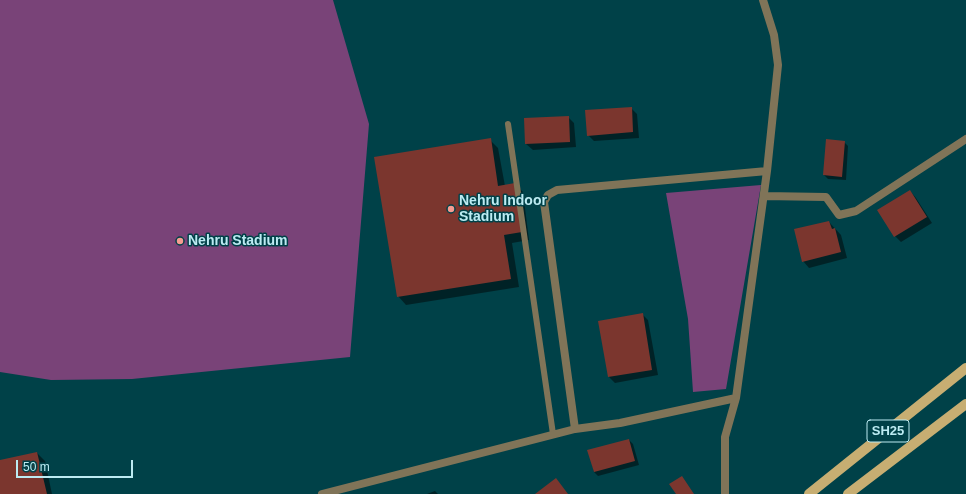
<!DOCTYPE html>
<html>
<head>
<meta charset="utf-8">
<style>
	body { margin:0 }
	#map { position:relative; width:966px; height:494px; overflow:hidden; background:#004148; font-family:Helvetica,sans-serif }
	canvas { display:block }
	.scale { position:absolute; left:16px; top:460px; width:117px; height:18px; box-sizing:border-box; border:2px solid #bcebf2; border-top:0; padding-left:5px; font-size:12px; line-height:14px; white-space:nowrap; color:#bcebf2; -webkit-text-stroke:3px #004148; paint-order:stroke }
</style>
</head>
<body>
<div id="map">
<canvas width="966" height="494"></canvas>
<div class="scale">50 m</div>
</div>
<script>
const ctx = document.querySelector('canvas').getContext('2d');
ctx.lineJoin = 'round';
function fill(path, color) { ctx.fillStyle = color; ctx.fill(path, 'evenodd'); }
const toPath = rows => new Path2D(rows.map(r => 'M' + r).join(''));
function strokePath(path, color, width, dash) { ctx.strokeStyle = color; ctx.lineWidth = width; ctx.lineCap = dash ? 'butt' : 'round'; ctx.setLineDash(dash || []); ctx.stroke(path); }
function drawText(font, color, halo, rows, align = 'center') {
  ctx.font = font + ' Helvetica,sans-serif'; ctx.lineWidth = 3; ctx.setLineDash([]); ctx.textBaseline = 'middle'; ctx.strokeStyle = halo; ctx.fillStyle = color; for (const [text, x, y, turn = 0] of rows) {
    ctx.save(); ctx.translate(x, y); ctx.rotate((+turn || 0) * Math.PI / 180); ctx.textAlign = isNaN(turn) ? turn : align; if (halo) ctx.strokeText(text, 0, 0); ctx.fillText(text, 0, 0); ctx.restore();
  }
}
fill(toPath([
	[0,0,333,0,369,124,350,357,132,379,51,380,0,372],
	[761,185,726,389,693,392,688,319,666,193]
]), '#794378');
fill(toPath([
	[631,108,637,114,639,138,594,141,588,135],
	[568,117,574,123,576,147,533,150,526,144],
	[490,140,498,148,505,186,515,184,523,192,529,240,512,243,519,287,406,305,398,296],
	[844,142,848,146,846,180,828,179,824,175],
	[910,191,916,198,932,223,901,242,895,236],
	[829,222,841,235,847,258,809,268,803,261],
	[642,314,648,320,658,375,615,383,609,377,599,322],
	[629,440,633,444,639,465,598,476,594,472,589,451],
	[37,453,45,461,52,494,0,494,0,461],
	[435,491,438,494,427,494]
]), '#0007');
fill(toPath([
	[632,107,633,132,587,136,585,110],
	[569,116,570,142,525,144,524,118],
	[491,138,498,186,515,183,522,232,504,235,511,279,397,297,374,157],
	[826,139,845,141,842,177,823,175],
	[910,190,927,217,894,237,877,210],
	[829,221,832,229,835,228,841,252,802,262,794,229],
	[643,313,652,370,608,377,598,321],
	[629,439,635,461,594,472,587,450],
	[37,452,47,494,0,494,0,460],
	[682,476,694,494,676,494,669,484],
	[556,478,568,494,535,494]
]), '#7b362e');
strokePath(toPath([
	[508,124,553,434]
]), '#807458', 6);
strokePath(toPath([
	[763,0,774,35,778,65,767,171],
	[764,196,826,197,839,215,856,211,966,139],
	[575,429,544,202,548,195,557,190,767,171,736,398],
	[322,494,575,429,620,423,736,398,725,437,725,494]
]), '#807458', 8);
strokePath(toPath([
	[809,494,966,368],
	[848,494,966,404]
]), '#c7ae72', 10);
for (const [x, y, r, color] of [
	[451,209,4,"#f59c91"],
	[180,241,4,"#f59c91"]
]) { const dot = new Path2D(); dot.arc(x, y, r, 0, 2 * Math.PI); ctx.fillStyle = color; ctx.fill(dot); strokePath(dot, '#004148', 1.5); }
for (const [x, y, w] of [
	[888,431,42]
]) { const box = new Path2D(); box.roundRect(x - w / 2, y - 11, w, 22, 3); ctx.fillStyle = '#004148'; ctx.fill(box); strokePath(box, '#bcebf2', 1); }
drawText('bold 13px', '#bcebf2', null, [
	["SH25",888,431]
]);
drawText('bold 14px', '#bcebf2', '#004148', [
	["Nehru Indoor",459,201],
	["Stadium",459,217],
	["Nehru Stadium",188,241]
], 'left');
</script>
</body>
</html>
